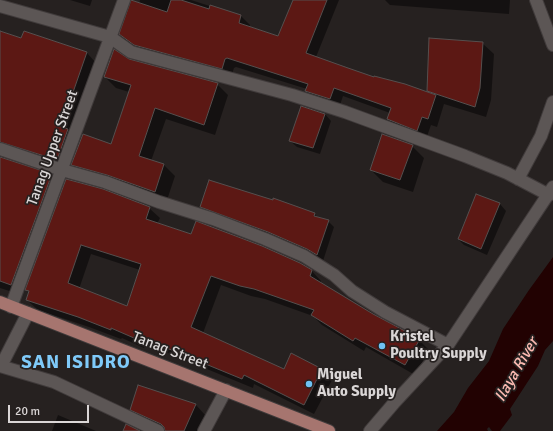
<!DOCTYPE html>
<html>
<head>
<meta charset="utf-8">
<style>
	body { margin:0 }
	#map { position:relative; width:553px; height:431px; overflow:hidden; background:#262120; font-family:Signika,sans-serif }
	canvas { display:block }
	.scale { position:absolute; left:8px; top:405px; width:81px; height:18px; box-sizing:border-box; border:2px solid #dad6d6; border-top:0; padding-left:5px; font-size:12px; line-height:14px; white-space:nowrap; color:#dad6d6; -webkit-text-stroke:3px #262120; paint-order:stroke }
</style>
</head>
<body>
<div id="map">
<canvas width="553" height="431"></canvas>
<div class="scale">20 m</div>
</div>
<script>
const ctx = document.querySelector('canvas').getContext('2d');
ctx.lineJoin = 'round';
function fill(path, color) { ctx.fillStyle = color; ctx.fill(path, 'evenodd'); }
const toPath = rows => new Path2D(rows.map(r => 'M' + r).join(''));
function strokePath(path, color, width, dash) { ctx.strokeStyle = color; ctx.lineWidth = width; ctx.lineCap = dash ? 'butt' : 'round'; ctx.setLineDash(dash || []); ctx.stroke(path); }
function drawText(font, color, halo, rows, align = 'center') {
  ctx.font = font + ' Signika,sans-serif'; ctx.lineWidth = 3.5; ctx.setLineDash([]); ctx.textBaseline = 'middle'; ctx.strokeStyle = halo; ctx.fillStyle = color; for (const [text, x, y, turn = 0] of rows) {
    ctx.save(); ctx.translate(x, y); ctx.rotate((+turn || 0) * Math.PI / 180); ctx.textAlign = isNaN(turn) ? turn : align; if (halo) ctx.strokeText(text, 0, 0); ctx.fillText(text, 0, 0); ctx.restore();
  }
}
fill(toPath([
	[553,257,553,341,545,350,538,366,510,409,512,415,500,431,492,431,489,427,487,429,488,431,437,431,454,412,468,388,489,361,503,329,529,290]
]), '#220202');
fill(toPath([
	[70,0,92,0,90,6],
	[140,0,191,0,241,16,250,25,249,28,279,38,294,0,339,0,316,57,347,69,431,94,428,91,482,43,494,54,491,100,486,117,444,104,437,127,431,125,426,139,397,128,388,119,390,113,343,96,339,108,315,100,306,91,307,89,236,67,234,68,231,77,144,54,129,43,120,34,139,4],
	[385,0,510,0,509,14,390,5],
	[0,32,22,39,87,53,97,64,72,135,79,141,68,170,6,154,3,159,51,175,62,186,22,295,0,288],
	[129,60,217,84,228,95,215,135,166,119,151,161,164,165,175,176,166,203,83,176,72,165,112,145,129,92,116,88,105,77],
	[301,107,325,114,331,121,320,154,297,147,290,141],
	[412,146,424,158,413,192,383,182,371,170],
	[67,180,149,208,160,218,157,224,311,270,321,281,320,283,372,315,419,340,429,350,415,375,366,347,364,351,322,325,313,316,265,299,251,296,221,285,203,333,284,370,321,370,332,380,314,414,254,384,253,388,146,344,144,348,122,338,121,339,89,327,38,310,27,300,30,293,26,290],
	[91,254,140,270,128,307,79,289],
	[310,272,312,272,309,281],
	[477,195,500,204,506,211,487,255,464,245,458,239],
	[201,207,314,214,319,218,328,221,334,227,323,261,314,255,275,238,208,213],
	[139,386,196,405,206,416,199,431,185,431,177,427,176,431,169,431,142,420,132,409],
	[58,415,96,431,52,431]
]), '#0007');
const building = toPath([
	[131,0,167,12,171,0,181,0,209,9,210,5,241,15,239,23,278,36,293,0,327,0,306,53,348,68,374,77,374,76,405,84,436,95,428,119,422,117,417,131,387,119,391,108,334,88,330,99,305,91,308,84,227,58,225,59,222,69,134,45,119,34,131,0],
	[0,31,21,38,24,31,87,52,61,127,68,129,57,160,0,142,0,31],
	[429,38,483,42,480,88,475,107,427,91,429,38],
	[114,49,129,59,218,83,204,125,155,108,139,156,164,164,155,192,107,175,71,165,83,134,111,144,131,85,104,77,114,49],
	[301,106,325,114,313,148,289,141,301,106],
	[382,134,413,145,400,180,370,170,382,134],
	[0,157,52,174,11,285,0,281,0,157],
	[66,179,103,189,150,207,146,219,191,234,196,221,262,246,300,263,312,270,310,276,373,314,420,339,405,365,355,338,353,341,311,315,314,310,254,289,240,286,211,276,191,327,284,369,291,353,322,369,304,405,244,375,242,379,135,335,134,338,111,328,111,330,78,317,26,300,29,291,25,290,66,179],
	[81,245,141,264,127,306,68,283,81,245],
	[209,180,273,200,273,198,315,213,314,216,329,220,317,255,307,249,268,232,200,207,209,180],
	[476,194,500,203,481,249,458,239,476,194],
	[138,385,196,404,184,431,165,431,164,427,161,424,130,410,138,385],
	[126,424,140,431,123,431,126,424]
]);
fill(building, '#5c1814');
strokePath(building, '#554f4e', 1);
const minor = toPath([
	[536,0,553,45],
	[0,6,110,37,131,52,292,95,345,112,465,156,507,173,549,195],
	[0,149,62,170,105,182,159,202,213,219,265,239,304,256,334,275,352,291,385,312,448,345],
	[518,179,541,136,553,102],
	[11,307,124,0],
	[0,366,54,382,158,431],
	[1,366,28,313],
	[204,431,226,390],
	[370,431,394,403,448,345,553,187]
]);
const major = toPath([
	[0,302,329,431]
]);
strokePath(minor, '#403b3b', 14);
strokePath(major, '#403b3b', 14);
strokePath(minor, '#5c5655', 12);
strokePath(major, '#a6756f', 12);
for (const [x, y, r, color] of [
	[382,346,4,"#6fc2f4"],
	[309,384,4,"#6fc2f4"]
]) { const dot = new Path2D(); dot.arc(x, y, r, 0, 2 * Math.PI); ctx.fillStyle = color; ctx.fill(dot); strokePath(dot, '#262120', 1.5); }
drawText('15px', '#dad6d6', '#262120', [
	["Tanag Upper Street",53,148,-70],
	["Tanag Street",170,351,21]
]);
drawText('bold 15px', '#dad6d6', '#262120', [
	["Kristel",390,337],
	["Poultry Supply",390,354],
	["Miguel",317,375],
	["Auto Supply",317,392]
], 'left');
drawText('italic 16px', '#fcbab1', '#262120', [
	["Ilaya River",517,370,-60]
]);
ctx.letterSpacing = '1px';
drawText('bold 19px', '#7fcaf9', '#262120', [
	["SAN ISIDRO",76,363]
]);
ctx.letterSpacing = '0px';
</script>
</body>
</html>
